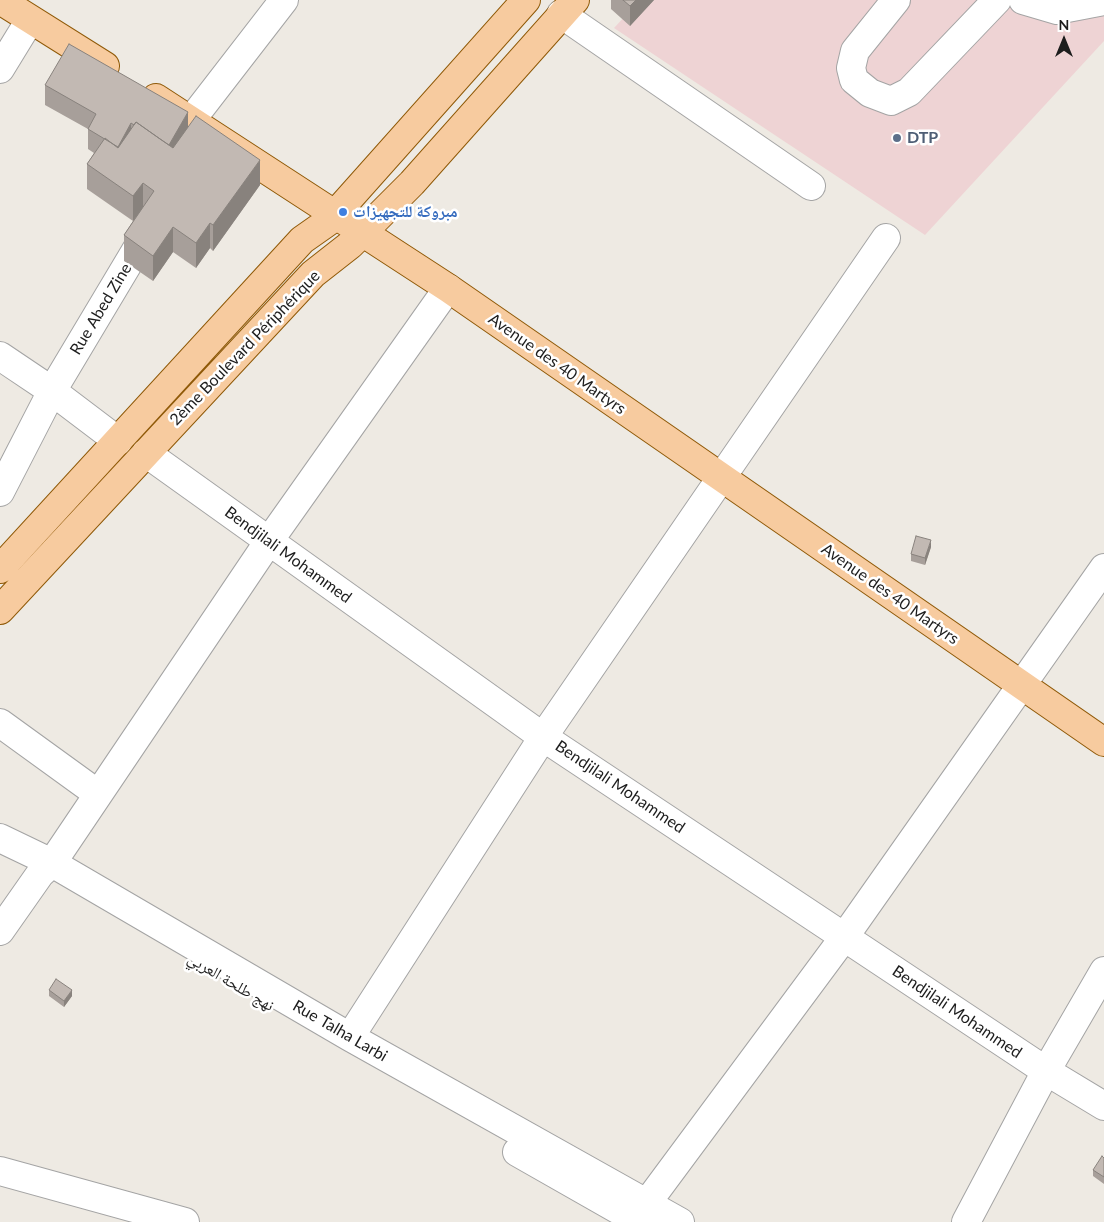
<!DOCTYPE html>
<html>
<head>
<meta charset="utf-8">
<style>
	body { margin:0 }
	#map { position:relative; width:1104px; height:1222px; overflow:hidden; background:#eeeae3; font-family:Lato,sans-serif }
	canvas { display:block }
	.north { position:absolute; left:1039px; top:15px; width:50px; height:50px; -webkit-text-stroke:4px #fff; paint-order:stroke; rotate:0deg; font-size:14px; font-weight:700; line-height:20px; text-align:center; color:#1d1d1d }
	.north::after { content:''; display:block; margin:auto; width:18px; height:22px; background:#1d1d1d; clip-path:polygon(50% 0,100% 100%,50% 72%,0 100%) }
</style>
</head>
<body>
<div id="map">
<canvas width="1104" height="1222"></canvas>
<div class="north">N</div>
</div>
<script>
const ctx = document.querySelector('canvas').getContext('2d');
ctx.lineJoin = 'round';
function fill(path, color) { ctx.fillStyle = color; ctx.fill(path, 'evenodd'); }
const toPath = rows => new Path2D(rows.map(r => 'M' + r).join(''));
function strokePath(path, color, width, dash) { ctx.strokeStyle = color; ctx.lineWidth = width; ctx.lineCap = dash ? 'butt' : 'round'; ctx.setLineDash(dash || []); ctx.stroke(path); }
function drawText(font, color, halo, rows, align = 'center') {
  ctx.font = font + ' Lato,"Noto Naskh Arabic",sans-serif'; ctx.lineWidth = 5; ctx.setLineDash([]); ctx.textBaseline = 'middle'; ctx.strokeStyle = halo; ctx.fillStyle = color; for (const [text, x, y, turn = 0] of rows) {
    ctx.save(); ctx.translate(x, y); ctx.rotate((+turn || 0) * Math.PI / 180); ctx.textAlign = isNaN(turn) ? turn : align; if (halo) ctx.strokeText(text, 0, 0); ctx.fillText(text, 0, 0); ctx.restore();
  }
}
fill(toPath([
	[640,0,1104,0,1104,41,925,235,614,28]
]), '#eed3d4');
const minor = toPath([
	[896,0,855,51,851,68,854,80,870,93,891,101,909,92,997,0],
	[1023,0,1057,10,1104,1],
	[561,14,811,186],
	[0,69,30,20],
	[192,119,284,0],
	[0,356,52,391,118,441],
	[146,453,543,737,1046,1071,1104,1106],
	[0,492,52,391,147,232],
	[0,723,98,794],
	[0,838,52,863,350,1037,680,1222],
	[0,931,40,874,52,863,269,541,448,288],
	[350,1037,543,737,886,238],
	[517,1152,640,1222],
	[0,1171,185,1222],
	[647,1203,845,936,1104,568],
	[966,1222,1046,1071,1104,971]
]);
const major = toPath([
	[0,0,105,66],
	[156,98,448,288,1104,742],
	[0,569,302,240,329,221,526,0],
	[0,610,313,274,350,245,412,183,575,0]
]);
strokePath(minor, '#a4a4a4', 30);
strokePath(major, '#8f5907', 30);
strokePath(minor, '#fff', 28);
strokePath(major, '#f7cb9f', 28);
fill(toPath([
	[611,0,654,0,630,26,611,9],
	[45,85,188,127,260,185,213,251,210,248,196,268,173,252,153,281,124,261,124,235,133,221,87,189,87,164,94,153,88,149,88,129,45,105],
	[931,547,925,565,911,561,911,554],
	[49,990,72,996,64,1007,49,996],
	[1104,1158,1104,1184,1093,1176,1093,1170]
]), '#a79f9a');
fill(toPath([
	[636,0,654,0,630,26,630,6],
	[188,112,188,131,169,164,169,145],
	[131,123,131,143,118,147],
	[260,160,260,185,213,251,213,225],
	[143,183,143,208,133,221,133,196],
	[210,223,210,248,196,268,196,243],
	[173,227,173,252,153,281,153,256],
	[931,540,931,547,925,565,925,558],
	[72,990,72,996,64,1007,64,1001]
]), '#88827d');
const building = toPath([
	[623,0,636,0,630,6,623,0],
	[69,44,188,112,169,145,160,139,136,122,134,125,131,123,118,147,88,129,96,114,45,85,69,44],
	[196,116,260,160,213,225,210,223,196,243,173,227,153,256,124,235,154,191,143,183,133,196,87,164,105,138,118,148,136,122,173,148,196,116],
	[916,536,931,540,925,558,911,554,916,536],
	[56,979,72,990,64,1001,49,990,56,979],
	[1102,1156,1104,1158,1104,1177,1093,1170,1102,1156]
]);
fill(building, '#c2b9b3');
strokePath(building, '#88827d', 1);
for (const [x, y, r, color] of [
	[897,138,5,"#5c6f8a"],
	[343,212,5,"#3f7fe0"]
]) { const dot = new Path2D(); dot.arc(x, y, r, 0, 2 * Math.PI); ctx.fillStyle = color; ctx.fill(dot); strokePath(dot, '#fff', 2); }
drawText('bold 16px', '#4e5e75', '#fff', [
	["DTP",907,138]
], 'left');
drawText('bold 16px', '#366cbe', '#fff', [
	["مبروكة للتجهيزات",353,212]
], 'left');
drawText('16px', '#1d1d1d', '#fff', [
	["Rue Abed Zine",101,309,-59],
	["2ème Boulevard Périphérique",245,348,-46],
	["Avenue des 40 Martyrs",557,364,35],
	["Bendjilali Mohammed",288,555,36],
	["Avenue des 40 Martyrs",890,594,35],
	["Bendjilali Mohammed",620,787,34],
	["نهج طلحة العربي",231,982,31],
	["Bendjilali Mohammed",957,1012,34],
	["Rue Talha Larbi",340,1031,30]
]);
</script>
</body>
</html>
